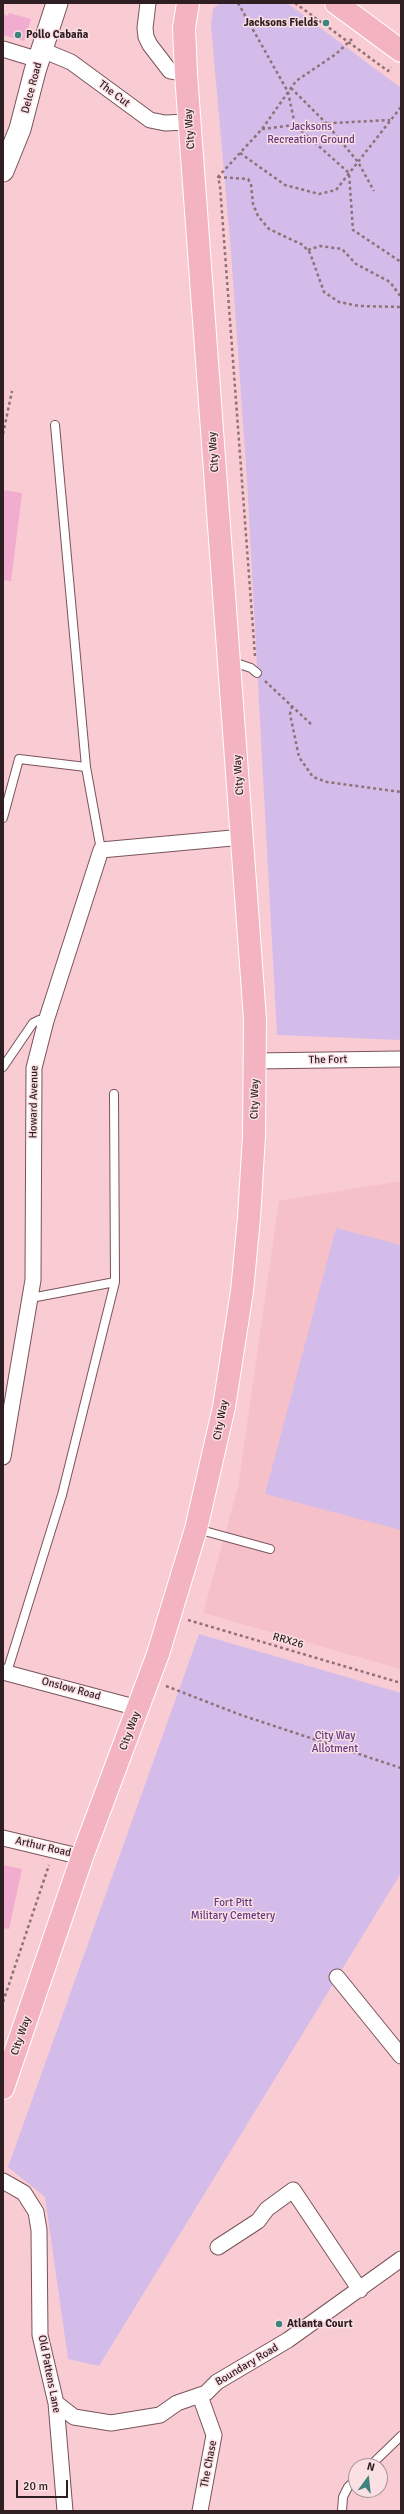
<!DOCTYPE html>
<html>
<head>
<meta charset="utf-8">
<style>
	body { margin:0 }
	#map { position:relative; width:404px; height:2514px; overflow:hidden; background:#f9ccd3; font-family:Signika,sans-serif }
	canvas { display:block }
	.frame { position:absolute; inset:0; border:4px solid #301f22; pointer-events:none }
	.north { position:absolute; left:348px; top:2458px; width:40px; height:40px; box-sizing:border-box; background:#fadfe3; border:1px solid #a99296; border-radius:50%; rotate:15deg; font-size:11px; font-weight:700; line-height:16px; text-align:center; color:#301f22 }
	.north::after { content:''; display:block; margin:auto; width:14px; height:18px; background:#3d847e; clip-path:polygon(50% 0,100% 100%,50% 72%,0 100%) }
	.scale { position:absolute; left:16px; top:2480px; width:52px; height:18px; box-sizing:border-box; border:2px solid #301f22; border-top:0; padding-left:5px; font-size:12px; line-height:14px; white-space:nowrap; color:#301f22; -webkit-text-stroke:3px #fadfe3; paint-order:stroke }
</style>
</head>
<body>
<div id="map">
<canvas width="404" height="2514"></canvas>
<div class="frame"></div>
<div class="north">N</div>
<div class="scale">20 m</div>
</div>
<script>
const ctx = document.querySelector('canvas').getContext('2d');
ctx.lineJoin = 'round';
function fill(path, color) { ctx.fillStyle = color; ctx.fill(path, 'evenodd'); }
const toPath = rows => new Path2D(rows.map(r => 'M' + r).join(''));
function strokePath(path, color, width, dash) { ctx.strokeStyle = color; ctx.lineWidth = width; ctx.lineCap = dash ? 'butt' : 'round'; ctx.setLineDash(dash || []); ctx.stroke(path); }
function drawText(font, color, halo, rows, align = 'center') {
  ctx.font = font + ' Signika,sans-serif'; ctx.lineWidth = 3; ctx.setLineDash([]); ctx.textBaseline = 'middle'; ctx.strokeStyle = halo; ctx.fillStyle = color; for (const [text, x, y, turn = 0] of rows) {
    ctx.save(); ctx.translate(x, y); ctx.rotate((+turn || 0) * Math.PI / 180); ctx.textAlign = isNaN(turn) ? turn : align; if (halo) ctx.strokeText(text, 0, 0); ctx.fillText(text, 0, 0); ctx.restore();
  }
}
fill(toPath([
	[401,1181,401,1669,203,1613,238,1487,279,1201]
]), '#f6c0c9');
fill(toPath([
	[220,3,287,3,401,88,401,1040,277,1035,247,480,231,252,211,25,213,9],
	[336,1228,401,1245,401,1530,265,1494],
	[199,1634,401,1693,401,1873,99,2366,68,2359,45,2197,8,2167]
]), '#d3bcea');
fill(toPath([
	[9,13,31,19,24,41,3,35,3,14,8,16],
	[3,490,22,493,11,581,3,580],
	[3,1865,22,1869,9,1929,3,1928]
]), '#f2accf');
const lane = toPath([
	[55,425,86,767,101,850],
	[230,661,251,668,257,673],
	[3,818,19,759,86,767],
	[3,1067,33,1023,39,1020,46,1021],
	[31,1298,115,1282],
	[197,1529,270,1549],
	[7,1672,62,1495,115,1282,114,1094],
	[370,2466,401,2436],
	[342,2511,343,2497,348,2487,356,2479]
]);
const street = toPath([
	[148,3,145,28,146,37,150,45,170,71,186,74],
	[3,49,39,60],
	[42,50,71,62,150,120,165,123,189,122],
	[255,1061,401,1059],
	[3,1457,33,1280,34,1068,46,1021,101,850,243,837],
	[3,1672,138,1708],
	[3,1838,82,1857],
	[337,1977,401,2056],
	[3,2181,24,2193,36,2212,39,2230,40,2335,56,2403,65,2511],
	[218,2247,258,2221,267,2209,293,2190,360,2290],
	[56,2403,74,2417,111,2423,160,2415,177,2403,206,2393,217,2382,288,2340,401,2259],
	[200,2511,214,2435,200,2396]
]);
const secondary = toPath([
	[3,171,20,129,35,71,57,3]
]);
const primary = toPath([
	[336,3,401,51],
	[3,2088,82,1857,158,1654,196,1529,224,1407,242,1291,249,1218,254,1136,255,1019,186,74,184,28,188,3]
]);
strokePath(lane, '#7a545b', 10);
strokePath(street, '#7a545b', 17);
strokePath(secondary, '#7a545b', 23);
strokePath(primary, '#fff', 24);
strokePath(toPath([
	[238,3,288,92,295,125,349,173,353,230,401,262],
	[295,3,388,71,391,67],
	[291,88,326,123,358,162,374,191],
	[262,129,295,125,390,120],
	[240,153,285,185,319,194,336,190,401,107],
	[218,177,248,179,251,184,253,204,258,216,269,229,303,245,310,253,324,292,339,302,359,306,401,307],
	[308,250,320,246,342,249,356,264,390,282,401,297],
	[3,434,12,391],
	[255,656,220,186,218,177,262,129,296,81,336,54,352,39],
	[265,681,312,725],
	[292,706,290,714,299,757,313,777,327,782,401,792],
	[188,1620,401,1683],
	[166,1686,241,1715,401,1768],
	[3,2002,49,1865]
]), '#8f7176', 2.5, [3, 3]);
strokePath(lane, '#fff', 8);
strokePath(street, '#fff', 15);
strokePath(secondary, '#fff', 21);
strokePath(primary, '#f4b3c1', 22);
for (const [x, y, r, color] of [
	[326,23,4,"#3d847e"],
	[18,35,4,"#3d847e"],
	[279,2324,4,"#3d847e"]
]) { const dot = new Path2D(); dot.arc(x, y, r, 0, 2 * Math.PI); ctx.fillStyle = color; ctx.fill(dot); strokePath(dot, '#fadfe3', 1.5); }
drawText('bold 11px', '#301f22', '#fadfe3', [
	["Jacksons Fields",318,23,"right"],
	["Pollo Cabaña",26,35],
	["Atlanta Court",287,2324]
], 'left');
drawText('11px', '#301f22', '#fadfe3', [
	["Delce Road",32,88,-75],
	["The Cut",114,94,37],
	["City Way",190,129,-94],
	["City Way",214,452,-94],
	["City Way",239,775,-94],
	["The Fort",328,1060,-1],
	["City Way",255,1099,-89],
	["Howard Avenue",34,1102,-89],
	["City Way",221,1420,-79],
	["RRX26",288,1641,16],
	["Onslow Road",71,1689,15],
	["City Way",130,1731,-70],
	["Arthur Road",43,1847,13],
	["City Way",21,2036,-71],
	["Boundary Road",247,2365,-31],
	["Old Pattens Lane",49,2374,79],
	["The Chase",209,2464,-79]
]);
drawText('11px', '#633a83', '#fadfe3', [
	["Jacksons",311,127],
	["Recreation Ground",311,140],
	["City Way",335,1736],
	["Allotment",335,1749],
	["Fort Pitt",233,1903],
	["Military Cemetery",233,1916]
]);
</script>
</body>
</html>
